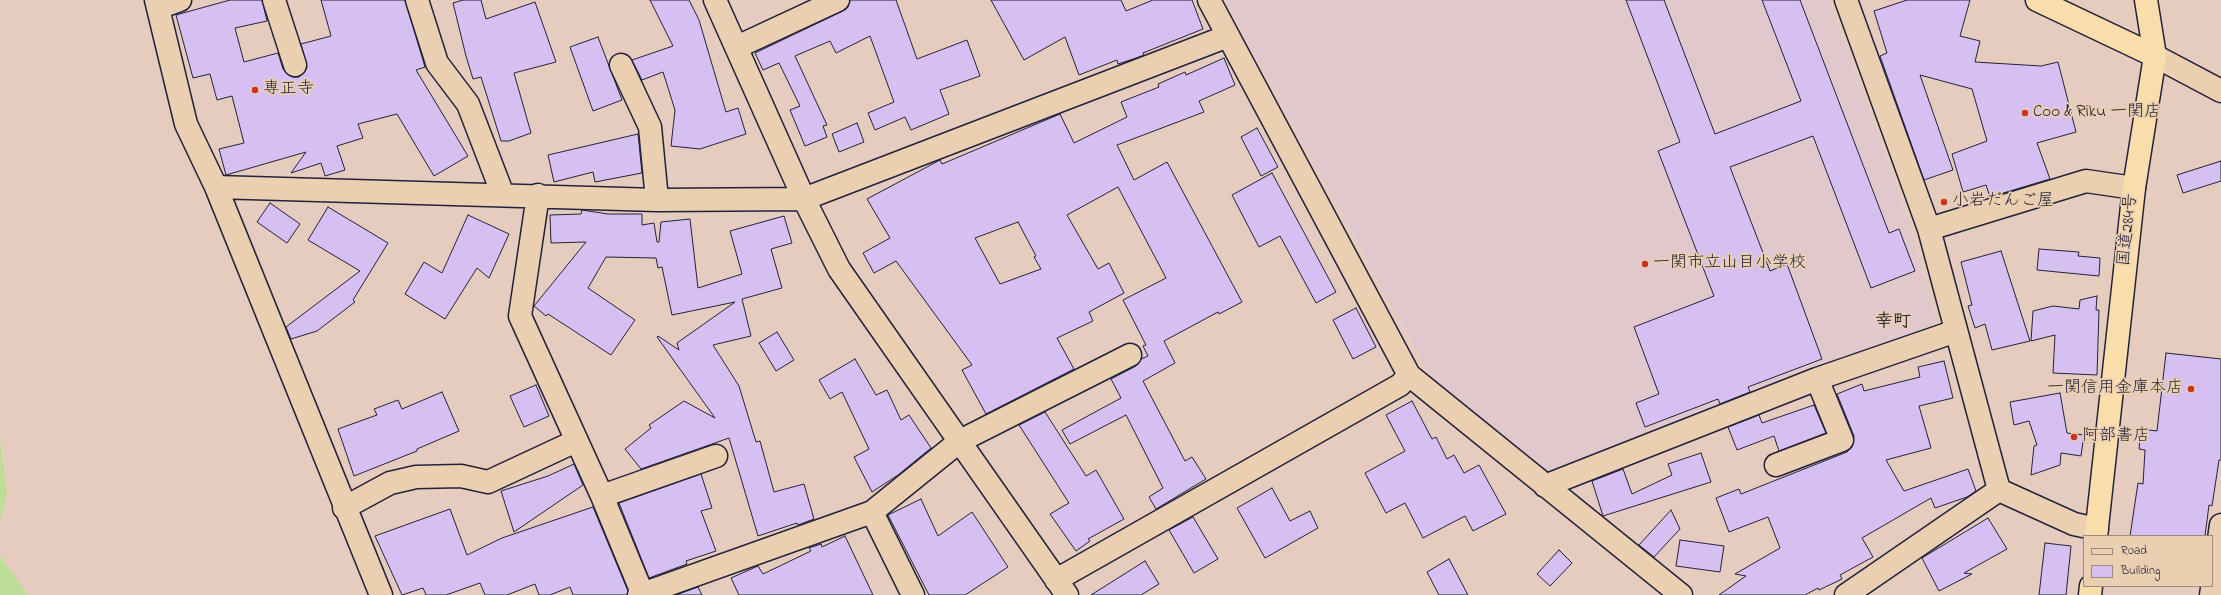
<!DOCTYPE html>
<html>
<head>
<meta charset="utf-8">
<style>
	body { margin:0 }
	#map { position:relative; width:2221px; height:595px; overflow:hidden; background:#e6ccbe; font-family:"Indie Flower",sans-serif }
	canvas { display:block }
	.legend { position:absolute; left:2083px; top:535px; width:130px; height:52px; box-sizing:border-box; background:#eacfb1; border:1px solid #9a8a82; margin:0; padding:5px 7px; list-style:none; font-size:12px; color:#22223b }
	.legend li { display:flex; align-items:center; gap:8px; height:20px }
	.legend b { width:20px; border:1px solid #9a8a82 }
</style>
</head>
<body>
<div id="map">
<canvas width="2221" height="595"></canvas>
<ul class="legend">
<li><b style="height:5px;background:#eacfb1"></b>Road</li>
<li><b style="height:11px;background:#d5c0f1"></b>Building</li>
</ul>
</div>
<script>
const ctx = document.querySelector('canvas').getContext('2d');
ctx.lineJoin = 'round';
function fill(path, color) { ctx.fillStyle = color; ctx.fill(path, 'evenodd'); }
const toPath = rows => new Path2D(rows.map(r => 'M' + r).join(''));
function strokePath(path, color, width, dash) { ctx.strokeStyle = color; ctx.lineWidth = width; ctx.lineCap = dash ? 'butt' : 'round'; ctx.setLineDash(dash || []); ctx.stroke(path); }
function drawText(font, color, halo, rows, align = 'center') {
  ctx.font = font + ' "Indie Flower","Klee One",sans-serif'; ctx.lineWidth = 3.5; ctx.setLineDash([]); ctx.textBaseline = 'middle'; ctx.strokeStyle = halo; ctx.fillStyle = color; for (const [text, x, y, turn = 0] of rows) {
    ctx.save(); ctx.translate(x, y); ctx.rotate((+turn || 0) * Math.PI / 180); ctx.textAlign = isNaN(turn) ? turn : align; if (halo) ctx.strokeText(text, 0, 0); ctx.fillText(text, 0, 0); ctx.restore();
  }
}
fill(toPath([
	[1225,0,1829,0,1902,201,1938,327,1549,472,1431,378]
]), '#e1c8cd');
fill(toPath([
	[0,438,7,494,0,521],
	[0,556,28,595,0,595]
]), '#bede97');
const building = toPath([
	[230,0,262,0,267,21,235,28,244,62,278,53,283,69,287,74,293,77,299,77,307,68,301,44,331,36,321,0,405,0,425,67,416,70,468,156,434,176,397,114,358,124,363,138,337,146,345,170,325,176,321,163,291,173,306,152,226,175,219,149,244,143,232,96,217,100,210,74,193,78,176,15,230,0],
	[463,0,481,0,486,19,535,2,556,62,514,73,531,133,509,141,501,141,481,77,473,79,466,56,453,3,463,0],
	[650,0,689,0,699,20,726,112,738,108,746,134,700,149,671,146,675,110,663,72,642,80,632,60,673,46,650,0],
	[850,0,896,0,917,59,967,40,980,76,940,90,949,114,911,130,905,117,875,130,868,113,894,102,870,36,836,53,830,41,795,56,827,125,823,126,827,137,805,146,790,110,800,106,779,63,763,70,755,53,843,11,848,7,850,0],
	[991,0,1121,0,1126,11,1153,0,1192,0,1203,29,1143,53,1144,55,1136,58,1118,64,1117,60,1079,75,1065,37,1024,60,991,0],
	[1626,0,1664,0,1715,134,1801,101,1762,0,1800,0,1889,233,1899,229,1915,271,1871,288,1813,136,1730,167,1770,271,1787,264,1822,359,1748,387,1750,392,1720,404,1718,399,1645,427,1636,403,1659,394,1634,327,1714,296,1658,151,1680,142,1626,0],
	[1907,0,1970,0,1960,36,1980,41,1975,62,2041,66,2058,62,2076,132,2037,143,2050,179,1990,197,1986,185,1963,192,1952,154,1987,141,1972,89,1920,75,1953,170,1924,180,1880,56,1887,53,1874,11,1907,0],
	[598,37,622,100,593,111,570,47,598,37],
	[1224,58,1235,85,1199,101,1204,112,1117,145,1134,180,1167,162,1242,302,1219,314,1218,312,1164,341,1175,363,1143,381,1185,461,1192,457,1206,479,1156,509,1149,497,1163,488,1126,415,1070,444,1062,430,1121,398,1111,379,1136,366,1141,359,1148,356,1143,346,1146,345,1123,300,1166,278,1118,187,1067,215,1098,269,1109,263,1124,293,1089,312,1093,321,1057,338,1074,369,986,414,962,370,972,365,896,261,874,273,863,253,890,238,867,199,940,160,942,164,1060,114,1074,143,1127,117,1121,102,1159,87,1158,84,1185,72,1186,75,1224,58],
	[1018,222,1036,256,1034,257,1041,269,1000,284,975,238,1018,222],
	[857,123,864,142,839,152,832,134,857,123],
	[1257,128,1278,167,1261,176,1241,137,1257,128],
	[638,134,642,173,595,182,593,172,554,182,548,155,638,134],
	[2221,161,2221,181,2183,193,2177,175,2221,161],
	[1272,173,1336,292,1316,303,1280,236,1259,247,1232,195,1272,173],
	[270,203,300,224,287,243,257,222,270,203],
	[328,207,388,243,353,300,355,302,317,331,291,339,286,327,360,271,308,240,328,207],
	[582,210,608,214,642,214,642,225,654,223,657,242,659,242,661,222,690,219,698,288,742,274,730,231,784,216,792,243,771,249,782,288,742,299,751,336,713,345,739,386,756,442,760,441,774,492,804,484,814,519,798,525,797,523,758,536,729,438,641,469,625,449,651,428,649,425,684,401,715,418,657,337,658,336,679,350,677,343,735,302,672,315,662,267,658,268,656,258,606,257,588,288,635,320,611,355,548,314,546,316,534,306,586,242,551,243,550,215,581,214,582,210],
	[468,215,509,234,489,278,477,268,445,319,405,294,424,262,442,273,468,215],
	[2039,249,2079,252,2078,256,2100,258,2099,276,2037,270,2039,249],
	[2001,251,2030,341,1992,350,1985,324,1975,328,1968,306,1972,305,1961,262,2001,251],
	[2097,296,2096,310,2099,310,2097,375,2053,373,2055,335,2031,341,2033,311,2053,306,2079,309,2080,300,2097,296],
	[1356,308,1376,347,1353,359,1333,320,1356,308],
	[777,332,794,360,776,371,759,343,777,332],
	[2166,353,2221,359,2221,460,2219,460,2212,506,2209,505,2205,536,2130,536,2138,483,2143,484,2145,450,2139,449,2141,429,2157,431,2166,353],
	[855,359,876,395,887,390,901,420,909,415,931,448,898,475,872,492,854,457,869,449,842,392,830,399,819,380,855,359],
	[1944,361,1953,398,1919,406,1931,448,1886,460,1904,491,1968,469,1976,491,1967,497,1935,508,1931,498,1862,538,1873,557,1840,575,1842,579,1819,590,1818,588,1805,595,1719,595,1746,576,1735,574,1780,548,1768,517,1729,532,1716,498,1739,489,1741,494,1847,452,1852,447,1854,436,1837,394,1862,384,1864,391,1920,377,1918,367,1944,361],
	[536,385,549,416,524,427,510,396,536,385],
	[442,392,459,431,417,449,417,451,354,476,338,429,377,415,374,409,398,400,402,409,442,392],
	[2060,393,2067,433,2084,435,2081,456,2061,453,2060,465,2031,475,2034,446,2037,445,2029,421,2014,425,2010,402,2060,393],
	[1412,401,1432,439,1436,437,1447,459,1454,455,1464,473,1479,465,1506,514,1473,531,1465,516,1423,538,1405,503,1386,513,1365,473,1405,451,1386,415,1412,401],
	[1814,405,1826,433,1779,451,1774,436,1737,450,1728,427,1759,415,1762,423,1814,405],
	[1045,412,1086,476,1096,470,1124,519,1088,539,1090,541,1076,551,1050,514,1069,503,1019,425,1045,412],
	[1701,453,1711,482,1603,516,1592,481,1623,469,1632,494,1672,475,1668,464,1701,453],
	[574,464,583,485,514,532,501,491,548,476,574,464],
	[701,474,712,508,701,511,716,551,686,561,687,564,649,578,619,503,701,474],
	[1272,488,1290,521,1310,511,1318,528,1265,558,1237,508,1272,488],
	[921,499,938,536,972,512,1008,567,965,595,929,595,888,515,921,499],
	[593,507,628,591,627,595,573,595,570,587,550,595,539,595,535,584,507,595,485,595,480,583,446,595,426,595,423,588,402,595,375,536,450,509,467,555,502,538,593,507],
	[1671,510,1680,529,1654,557,1639,545,1671,510],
	[1193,517,1218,559,1194,573,1169,530,1193,517],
	[1988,518,2007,549,1964,573,1972,574,1939,591,1922,558,1988,518],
	[845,536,873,595,739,595,731,578,758,566,763,574,811,551,809,548,821,544,822,547,845,536],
	[1680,540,1724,546,1720,572,1676,566,1680,540],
	[2045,543,2071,546,2066,595,2039,595,2045,543],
	[1559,550,1572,563,1550,586,1537,574,1559,550],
	[1449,559,1468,595,1439,595,1427,572,1449,559],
	[1145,561,1159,584,1141,595,1091,595,1145,561],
	[698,587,702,595,676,595,698,587]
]);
fill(building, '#d5c0f1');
strokePath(building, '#22223b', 1);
const minor = toPath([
	[156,0,186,124,216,187,381,595],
	[274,0,295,65],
	[417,0,437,63,468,104,503,195],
	[715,0,804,199,839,269,1067,595],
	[1209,0,1409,375,1681,595],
	[1846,0,1929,229,1999,490],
	[158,8,180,0],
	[737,47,838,0],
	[2155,56,2221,91],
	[621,65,650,127,657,200],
	[216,187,657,200,804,199,1228,36],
	[538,195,520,316,602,496,643,595],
	[1929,229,2086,181,2134,188],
	[1776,465,1842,440,1817,379],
	[1545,486,1817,379,1956,331],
	[1999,490,2074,524,2097,529],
	[602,496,716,456],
	[344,508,390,483,416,477,461,476,488,482,576,441],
	[872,512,913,595],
	[1056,580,1400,385,1409,375],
	[639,595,872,512,960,441,1130,355],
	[1846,595,1999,490],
	[2211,595,2221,525]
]);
const highway = toPath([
	[2037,0,2155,56],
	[2096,536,2134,188,2155,56,2146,0],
	[2090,595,2091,586]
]);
strokePath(minor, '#22223b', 25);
strokePath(highway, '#22223b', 25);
strokePath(minor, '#eacfb1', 22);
strokePath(highway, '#f9ddab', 22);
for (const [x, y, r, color] of [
	[255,90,4,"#c8321e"],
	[2025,113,4,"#c8321e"],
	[1944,202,4,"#c8321e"],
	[1645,264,4,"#c8321e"],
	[2191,389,4,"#c8321e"],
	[2074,437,4,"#c8321e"]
]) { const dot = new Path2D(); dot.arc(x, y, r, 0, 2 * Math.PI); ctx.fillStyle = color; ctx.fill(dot); strokePath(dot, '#eacfb1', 1.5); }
drawText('17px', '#22223b', '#eacfb1', [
	["専正寺",263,90],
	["Coo & Riku 一関店",2033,113],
	["小岩だんご屋",1952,202],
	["一関市立山目小学校",1653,264],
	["一関信用金庫本店",2183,389,"right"],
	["阿部書店",2082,437]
], 'left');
drawText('17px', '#22223b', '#eacfb1', [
	["国道284号",2129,230,-84]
]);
drawText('bold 18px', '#22223b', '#eacfb1', [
	["幸町",1893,323]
]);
</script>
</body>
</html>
